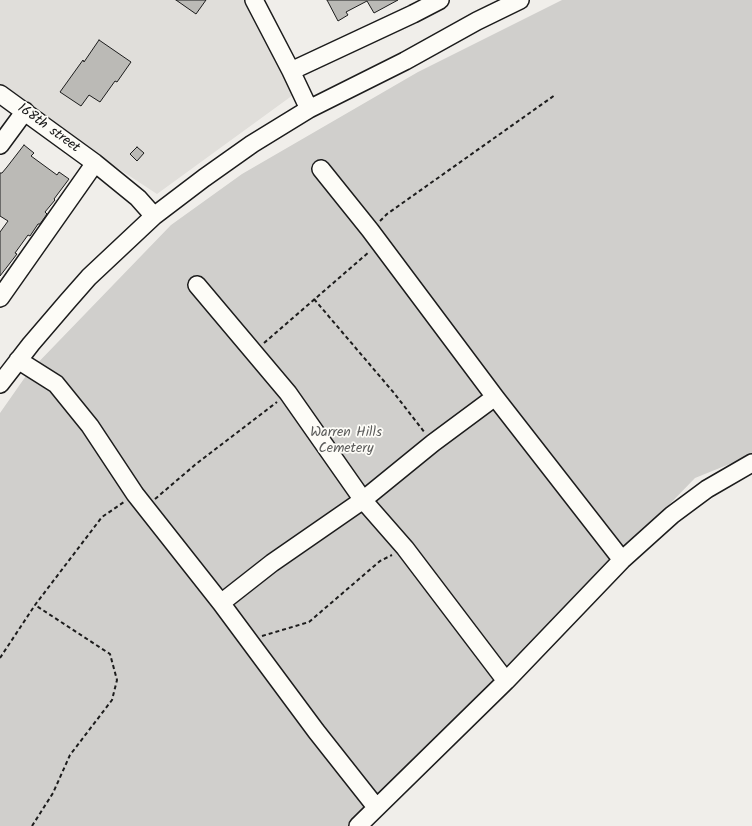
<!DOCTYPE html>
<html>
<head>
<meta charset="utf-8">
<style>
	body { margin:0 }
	canvas { display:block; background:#f0eeea }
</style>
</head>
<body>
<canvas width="752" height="826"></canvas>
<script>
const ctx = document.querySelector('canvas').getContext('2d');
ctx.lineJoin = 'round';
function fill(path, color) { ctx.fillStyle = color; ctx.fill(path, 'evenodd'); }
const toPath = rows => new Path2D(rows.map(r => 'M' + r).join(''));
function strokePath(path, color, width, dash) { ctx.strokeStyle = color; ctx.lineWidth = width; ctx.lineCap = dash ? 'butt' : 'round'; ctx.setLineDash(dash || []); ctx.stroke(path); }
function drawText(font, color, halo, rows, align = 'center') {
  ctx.font = font + ' Kalam,sans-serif'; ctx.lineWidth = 3.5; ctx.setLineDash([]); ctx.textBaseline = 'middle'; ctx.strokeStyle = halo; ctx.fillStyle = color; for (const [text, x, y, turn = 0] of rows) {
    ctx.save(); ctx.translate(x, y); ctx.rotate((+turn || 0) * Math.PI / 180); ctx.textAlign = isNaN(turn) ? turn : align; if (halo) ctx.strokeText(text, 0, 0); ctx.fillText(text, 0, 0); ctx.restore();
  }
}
fill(toPath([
	[0,0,254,0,293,95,157,194,99,156,67,140,0,92]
]), '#e0deda');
fill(toPath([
	[562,0,752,0,752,455,695,478,363,821,366,826,0,826,0,413,28,373,171,225,242,174,418,72]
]), '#d0cfcc');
const building = toPath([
	[176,0,206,0,196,14,176,0],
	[327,0,398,0,374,13,367,1,346,12,348,15,338,21,327,0],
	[99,40,131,62,117,82,115,81,100,102,89,95,81,106,60,92,83,60,84,62,99,40],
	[24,145,34,153,31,156,57,175,59,172,69,179,54,199,55,200,45,212,47,214,40,224,38,224,30,236,28,235,15,253,17,254,0,276,0,232,8,221,0,216,0,173,2,173,7,167,24,145],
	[137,147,144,153,137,161,130,154,137,147]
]);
fill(building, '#bbbab6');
strokePath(building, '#1c1c1c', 1);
const minor = toPath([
	[254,0,291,71,309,109],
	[291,71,413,14,440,0],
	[0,94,95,163,138,198,154,216],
	[0,145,25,111],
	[321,169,370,230,495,397,622,560],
	[197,285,288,393,363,500,405,548,506,681],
	[0,298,95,163],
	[18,360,56,384,90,426,135,494,221,603,316,731,376,807],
	[0,384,31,344,67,302,89,277,154,216,204,178,252,144,309,109,405,61,477,21,520,0],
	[221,603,272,563,363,500,433,443,495,397],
	[358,826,506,681,622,560,672,515,707,489,752,463]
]);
strokePath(minor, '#1c1c1c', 20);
strokePath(toPath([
	[380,221,387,214,555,95],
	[314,299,394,393,425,433],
	[264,343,369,252],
	[155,499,196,464,277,402],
	[262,636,309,622,380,561,392,555],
	[0,658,35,605,102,517,124,502],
	[32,826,53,793,70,755,112,700,117,680,110,654,35,605]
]), '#1c1c1c', 2, [4, 3]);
strokePath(minor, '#fdfcf7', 17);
drawText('14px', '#1c1c1c', '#fdfcf7', [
	["168th street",48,129,36]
]);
drawText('14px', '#5b5b5a', '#fdfcf7', [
	["Warren Hills",346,434],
	["Cemetery",346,450]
]);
</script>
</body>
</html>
